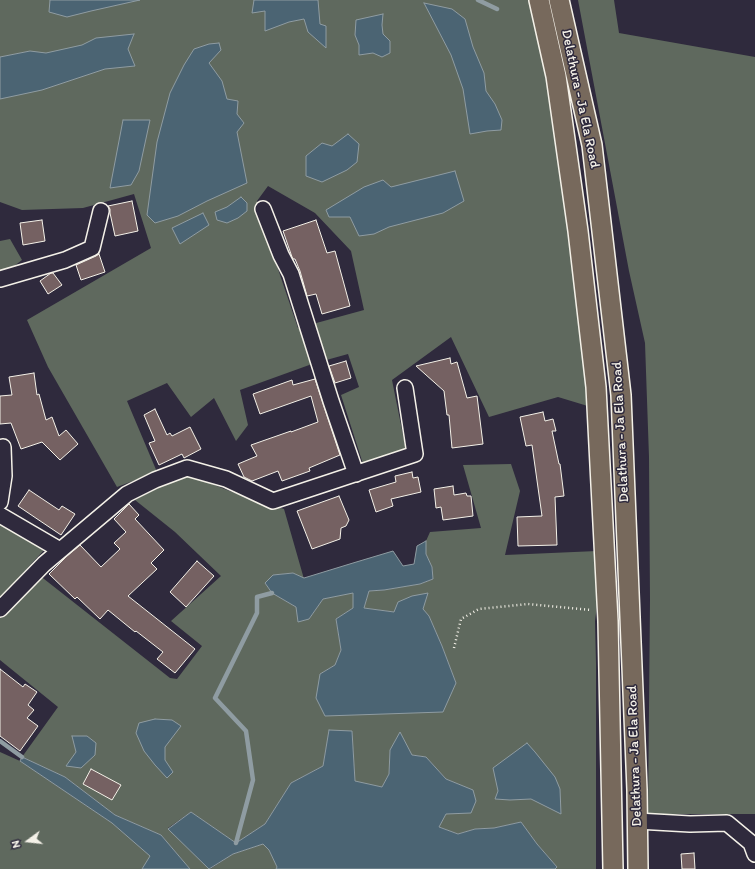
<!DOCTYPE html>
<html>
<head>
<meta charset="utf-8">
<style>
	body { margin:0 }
	#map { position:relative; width:755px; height:869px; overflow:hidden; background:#2f2a3d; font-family:Itim,sans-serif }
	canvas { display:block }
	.north { position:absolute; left:8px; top:821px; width:40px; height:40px; -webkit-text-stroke:3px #2f2a3d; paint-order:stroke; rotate:255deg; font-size:11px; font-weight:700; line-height:16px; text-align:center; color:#f4f1e8 }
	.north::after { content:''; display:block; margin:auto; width:14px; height:18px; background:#f4f1e8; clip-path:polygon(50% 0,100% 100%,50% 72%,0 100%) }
</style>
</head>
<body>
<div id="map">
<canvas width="755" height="869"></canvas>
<div class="north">N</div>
</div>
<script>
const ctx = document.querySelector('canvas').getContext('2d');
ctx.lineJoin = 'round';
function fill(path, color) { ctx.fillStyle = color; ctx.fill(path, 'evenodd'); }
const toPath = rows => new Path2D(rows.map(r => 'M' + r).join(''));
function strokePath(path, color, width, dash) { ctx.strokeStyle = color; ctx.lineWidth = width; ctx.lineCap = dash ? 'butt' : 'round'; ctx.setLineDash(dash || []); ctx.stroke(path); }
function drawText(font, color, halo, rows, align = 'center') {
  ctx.font = font + ' Itim,sans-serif'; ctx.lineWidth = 3; ctx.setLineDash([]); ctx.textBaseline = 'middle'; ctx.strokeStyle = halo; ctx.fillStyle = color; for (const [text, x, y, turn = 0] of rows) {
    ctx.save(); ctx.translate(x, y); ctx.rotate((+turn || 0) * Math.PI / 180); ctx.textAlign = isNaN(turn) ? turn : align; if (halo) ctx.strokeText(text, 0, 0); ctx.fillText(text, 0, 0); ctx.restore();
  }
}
fill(toPath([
	[0,0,530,0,552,93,591,407,558,397,489,417,451,337,392,380,406,450,363,464,341,395,359,387,348,354,312,364,240,390,248,425,236,441,214,398,191,417,167,383,127,401,157,472,117,487,48,367,27,320,151,248,134,194,83,208,22,210,0,202],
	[268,186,315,213,351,251,364,310,298,328,278,269,257,201],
	[578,0,614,0,619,33,755,57,755,814,648,814,650,600,649,457,645,343,629,271],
	[10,239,22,260,0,277,0,241],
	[511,464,520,491,505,555,597,551,598,598,595,621,596,663,596,869,555,869,557,867,537,844,521,822,494,828,475,829,458,834,439,827,445,814,472,790,446,779,426,757,412,755,390,750,389,774,382,787,355,782,352,731,329,731,323,766,291,783,265,824,236,843,191,812,168,828,209,869,190,869,161,835,115,815,65,777,22,757,58,707,0,660,0,618,39,575,170,678,177,679,202,646,171,621,221,576,175,532,135,500,181,475,191,476,240,495,284,509,304,579,293,573,273,575,265,583,272,593,296,607,309,619,323,599,353,592,353,608,336,619,341,650,335,665,320,674,456,683,442,646,429,616,422,609,394,612,364,608,369,591,384,590,420,584,433,579,432,567,426,554,426,541,430,532,481,528,463,465],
	[0,525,44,550,0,598],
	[0,752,20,761,112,823,151,856,142,869,0,869],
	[263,844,269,850,277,867,276,869,210,869,233,854]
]), '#5f695e');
const water = toPath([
	[50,0,140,0,91,11,67,17,49,12,50,0],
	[254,0,318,0,320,24,326,26,326,48,308,32,304,19,289,22,265,31,265,11,252,13,254,0],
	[424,3,452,9,465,19,473,47,484,73,486,91,495,104,502,120,501,130,487,131,470,134,463,89,451,55,424,3],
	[383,14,382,25,383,34,390,41,390,53,382,57,373,53,359,55,359,45,355,35,356,20,383,14],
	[134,34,128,49,135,66,105,69,42,90,0,99,0,57,30,51,46,53,82,45,96,38,134,34],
	[219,43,221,50,209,63,222,81,227,99,238,101,237,114,244,123,237,132,247,183,207,201,178,216,155,223,147,215,157,142,170,93,184,65,194,49,209,44,219,43],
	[123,120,150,120,139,171,131,185,110,188,123,120],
	[348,134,359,144,357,162,347,170,322,182,306,176,306,156,322,143,332,146,348,134],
	[455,171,464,201,443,213,389,227,374,234,359,236,350,217,329,217,326,210,364,187,383,180,391,187,455,171],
	[241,197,247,203,247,211,238,218,227,223,217,220,215,212,227,207,241,197],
	[203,213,209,225,180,244,172,228,203,213],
	[426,541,426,554,432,567,433,579,420,584,384,590,369,591,364,608,394,612,398,602,412,596,428,593,423,609,429,616,442,646,456,683,443,712,325,716,316,698,320,674,335,665,341,650,336,619,353,608,353,593,323,599,309,619,298,622,296,607,272,593,265,583,273,575,293,573,304,578,353,563,393,551,403,566,414,564,417,546,426,541],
	[155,719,172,720,181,726,165,747,165,760,173,772,167,778,155,765,144,751,136,733,139,723,155,719],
	[329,730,352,731,355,781,382,787,389,774,390,750,400,732,412,755,426,757,446,779,473,790,476,801,471,813,446,814,439,827,458,834,475,829,494,828,521,822,537,844,557,867,555,869,276,869,277,867,269,850,263,844,233,854,209,869,168,829,191,812,236,843,265,824,291,783,323,766,329,730],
	[72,736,87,736,96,743,95,755,81,768,66,766,76,752,72,736],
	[527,743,535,752,555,777,560,789,561,814,531,799,510,800,495,799,498,791,493,768,527,743],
	[22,757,65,777,115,815,161,835,190,869,142,869,150,856,112,823,20,761,22,757]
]);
fill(water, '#4b6473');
strokePath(water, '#8f9ca2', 1);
strokePath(toPath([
	[478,0,497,9],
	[0,741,22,757],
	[236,843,253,780,246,731,215,698,257,613,257,597,272,593]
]), '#8f9ca2', 4.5);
const building = toPath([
	[132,201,138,231,115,236,110,213,110,209,108,206,132,201],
	[42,220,45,241,23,245,20,223,42,220],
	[316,220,327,253,335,251,350,306,322,314,316,294,307,296,300,271,295,259,293,259,292,257,283,231,316,220],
	[99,254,105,272,81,280,76,265,96,256,99,254],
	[51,273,53,273,62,285,48,294,40,281,51,273],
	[450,358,451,364,457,362,467,398,477,396,483,444,452,448,449,415,447,415,444,391,416,366,450,358],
	[346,361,351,378,335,383,329,366,346,361],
	[34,373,37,395,39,394,46,420,52,417,59,436,66,430,78,444,60,460,42,442,21,449,11,423,0,424,0,396,12,395,9,377,34,373],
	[315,379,340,455,309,468,310,471,282,481,278,471,252,481,244,477,238,464,257,456,251,445,291,431,291,432,318,422,311,396,260,414,253,394,292,380,293,385,315,379],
	[155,409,167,435,170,433,172,436,190,427,201,449,184,458,182,454,159,465,149,443,155,441,144,415,155,409],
	[543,412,545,421,553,419,556,431,552,431,559,464,560,464,564,496,555,497,557,545,518,546,517,517,542,516,532,445,526,446,520,417,543,412],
	[412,472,413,478,418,477,421,492,391,499,393,506,376,512,369,490,396,482,395,476,412,472],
	[453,486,454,495,466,493,467,496,471,496,473,516,443,520,441,507,436,508,434,489,453,486],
	[29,490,59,510,62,506,75,514,61,535,18,506,29,490],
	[339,496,349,520,346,526,341,528,340,539,312,549,297,511,339,496],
	[129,504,139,515,135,519,164,550,151,563,157,569,128,596,195,649,175,673,157,659,163,652,136,631,135,632,108,610,100,619,77,597,75,599,49,574,67,556,80,545,101,567,120,549,114,543,126,532,114,519,129,504],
	[197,561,214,576,186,607,170,592,197,561],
	[0,669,23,687,25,684,37,692,28,705,34,710,27,718,38,726,20,751,0,736,0,669],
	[91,769,121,785,112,800,83,784,91,769],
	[694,853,695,869,682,869,681,854,694,853]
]);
fill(building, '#756162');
strokePath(building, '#f4f1e8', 1);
const minor = toPath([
	[263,209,281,255,291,274,331,401,356,474],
	[0,279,65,260,92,248,101,211],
	[0,502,4,476,3,447],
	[0,515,60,550],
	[0,609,44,564,127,494,155,480,187,468,226,479,273,501,415,454,405,388],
	[637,821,690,824,727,823,751,843,755,854]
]);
const major = toPath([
	[539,0,556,76,578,231,596,387,608,621,613,869],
	[559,0,592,145,621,395,637,790,638,869]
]);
strokePath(minor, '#f4f1e8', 18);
strokePath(major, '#f4f1e8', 22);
strokePath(toPath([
	[454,648,461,619,479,609,528,604,591,610]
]), '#f4f1e8', 2.5, [1, 3]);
strokePath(minor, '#2f2a3d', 15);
strokePath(major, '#77695c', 19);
drawText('14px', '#f4f1e8', '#2f2a3d', [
	["Delathura - Ja Ela Road",580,99,78],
	["Delathura - Ja Ela Road",621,432,-93],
	["Delathura - Ja Ela Road",635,756,-92]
]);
</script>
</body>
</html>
